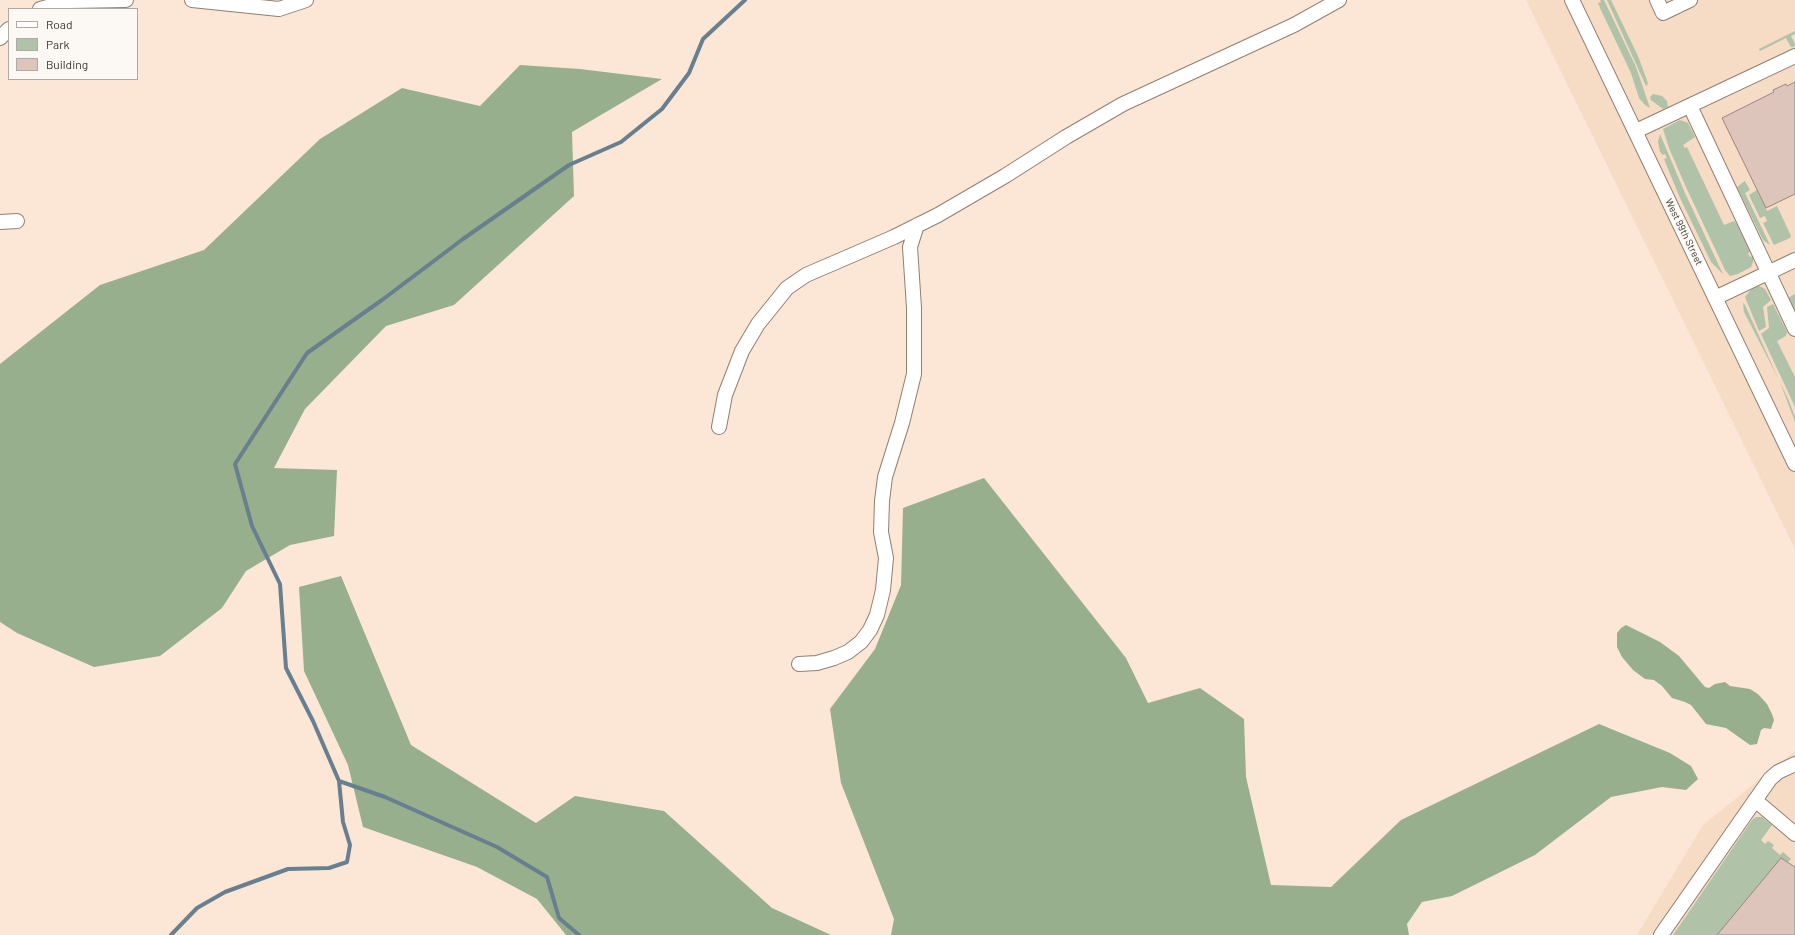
<!DOCTYPE html>
<html>
<head>
<meta charset="utf-8">
<style>
	body { margin:0 }
	#map { position:relative; width:1795px; height:935px; overflow:hidden; background:#fce7d7; font-family:Barlow,sans-serif }
	canvas { display:block }
	.legend { position:absolute; left:8px; top:8px; width:130px; height:72px; box-sizing:border-box; background:#fcf8f4; border:1px solid #b0aaa5; margin:0; padding:5px 7px; list-style:none; font-size:12px; color:#3d362f }
	.legend li { display:flex; align-items:center; gap:8px; height:20px }
	.legend b { width:20px; border:1px solid #b0aaa5 }
</style>
</head>
<body>
<div id="map">
<canvas width="1795" height="935"></canvas>
<ul class="legend">
<li><b style="height:5px;background:#fff"></b>Road</li>
<li><b style="height:11px;background:#b0c3a8"></b>Park</li>
<li><b style="height:11px;background:#dec5bc"></b>Building</li>
</ul>
</div>
<script>
const ctx = document.querySelector('canvas').getContext('2d');
ctx.lineJoin = 'round';
function fill(path, color) { ctx.fillStyle = color; ctx.fill(path, 'evenodd'); }
const toPath = rows => new Path2D(rows.map(r => 'M' + r).join(''));
function strokePath(path, color, width, dash) { ctx.strokeStyle = color; ctx.lineWidth = width; ctx.lineCap = dash ? 'butt' : 'round'; ctx.setLineDash(dash || []); ctx.stroke(path); }
function drawText(font, color, halo, rows, align = 'center') {
  ctx.font = font + ' Barlow,sans-serif'; ctx.lineWidth = 4; ctx.setLineDash([]); ctx.textBaseline = 'middle'; ctx.strokeStyle = halo; ctx.fillStyle = color; for (const [text, x, y, turn = 0] of rows) {
    ctx.save(); ctx.translate(x, y); ctx.rotate((+turn || 0) * Math.PI / 180); ctx.textAlign = isNaN(turn) ? turn : align; if (halo) ctx.strokeText(text, 0, 0); ctx.fillText(text, 0, 0); ctx.restore();
  }
}
fill(toPath([
	[1526,0,1795,0,1795,549],
	[1795,751,1795,935,1637,935,1703,825]
]), '#f6dbc5');
fill(toPath([
	[1600,0,1604,0,1636,67,1650,108,1645,105,1639,98,1631,73,1600,8,1598,3,1601,2],
	[1607,0,1611,0,1638,56,1648,83,1647,85,1646,86],
	[1795,31,1795,34,1791,36,1795,44,1794,47,1791,47,1786,38,1760,51,1759,49],
	[1653,94,1662,96,1667,101,1668,107,1663,109,1651,100,1650,97],
	[1680,120,1688,123,1695,137,1683,145,1685,148,1687,147,1724,225,1734,221,1736,223,1750,252,1748,253,1750,257,1753,256,1753,262,1751,267,1738,274,1730,276,1725,270,1685,185,1669,148,1663,129],
	[1660,134,1685,193,1723,274,1711,262,1680,198,1666,164,1664,159,1667,158,1665,154,1663,155,1660,152,1658,142],
	[1745,181,1750,190,1745,193,1770,245,1763,240,1737,187],
	[1757,190,1767,211,1777,206,1791,236,1790,238,1774,245,1763,223,1767,221,1765,216,1760,218,1749,195],
	[1759,286,1765,289,1771,300,1763,307,1766,327,1759,331,1745,297,1752,288],
	[1795,294,1795,313,1788,298],
	[1743,303,1745,305,1778,378,1744,312],
	[1773,304,1787,332,1786,336,1777,341,1795,377,1795,407,1761,334,1769,328,1767,307],
	[1780,382,1789,401,1795,417,1795,422],
	[1756,817,1762,817,1772,825,1761,840,1765,844,1768,841,1774,845,1772,848,1780,855,1783,852,1791,859,1717,935,1673,935,1752,820]
]), '#b0c3a8');
fill(toPath([
	[520,65,580,69,662,79,572,132,574,196,454,305,386,326,305,409,274,468,337,470,334,536,290,545,246,571,222,608,160,656,94,667,17,633,0,622,0,364,100,285,204,250,320,139,402,88,480,106],
	[984,478,1126,658,1148,703,1200,688,1244,719,1246,777,1271,885,1331,887,1401,820,1599,724,1670,753,1691,766,1698,779,1686,790,1662,787,1611,797,1535,855,1452,896,1422,902,1407,924,1409,935,891,935,894,919,841,783,830,709,875,649,901,585,903,508],
	[341,576,411,745,536,823,575,796,664,811,772,908,831,935,566,935,537,899,477,867,363,827,348,765,304,671,299,587],
	[1626,625,1660,642,1679,656,1705,687,1709,688,1715,684,1725,682,1730,686,1750,689,1758,694,1767,704,1772,714,1774,720,1771,729,1764,728,1761,730,1757,744,1750,745,1726,728,1706,724,1691,705,1685,702,1672,698,1662,686,1654,680,1645,679,1633,670,1622,657,1617,647,1617,633,1621,628]
]), '#97af8c');
strokePath(toPath([
	[339,781,385,797,497,847,547,877,559,918,579,935],
	[171,935,197,908,225,892,288,869,329,868,347,862,350,845,343,822,339,781,313,721,286,668,280,584,252,526,235,464,307,353,382,300,463,239,569,165,621,142,662,109,689,73,703,39,745,0]
]), '#687f90', 4);
const building = toPath([
	[1795,82,1795,194,1766,208,1722,118,1774,92,1773,90,1786,84,1787,86,1795,82],
	[1781,858,1795,867,1795,935,1717,935,1781,858]
]);
fill(building, '#dec5bc');
strokePath(building, '#9d867e', 1);
const minor = toPath([
	[192,0,279,9,306,0],
	[1572,0,1795,464],
	[1657,0,1663,13,1690,0],
	[40,9,70,1,126,0],
	[0,38,9,29],
	[1690,106,1795,329],
	[1636,131,1795,56],
	[0,222,17,221],
	[1715,298,1795,260],
	[719,427,725,395,742,351,758,324,787,288,806,275,894,237,938,215,1005,176,1066,137,1123,104,1294,25,1339,0],
	[799,664,817,663,834,658,848,652,861,642,870,630,877,615,883,590,886,558,881,532,882,501,885,477,902,423,914,374,914,308,910,247,917,225],
	[1755,800,1795,834],
	[1661,935,1770,779,1778,772,1795,764]
]);
strokePath(minor, '#917f70', 16);
strokePath(minor, '#fff', 14);
drawText('10px', '#3d362f', '#fcf8f4', [
	["West 99th Street",1684,232,64]
]);
</script>
</body>
</html>
